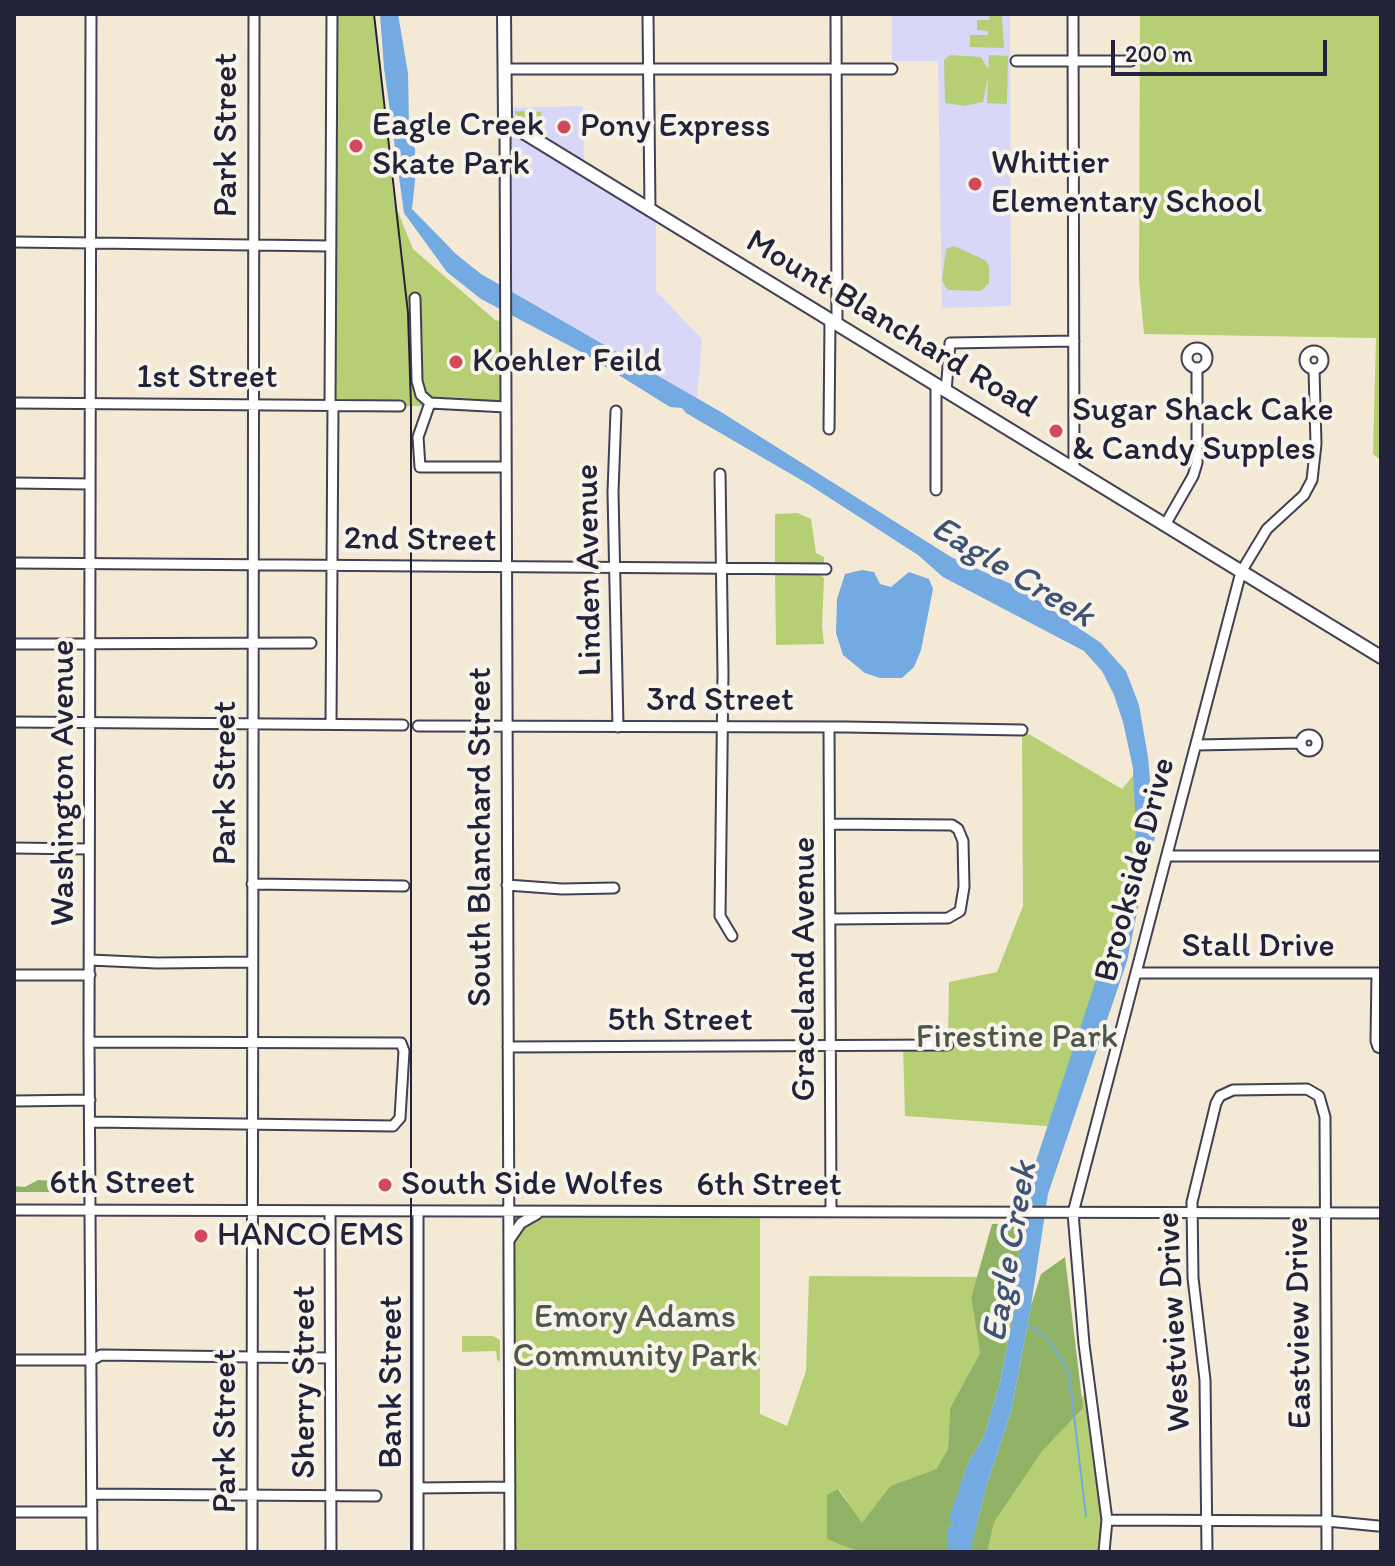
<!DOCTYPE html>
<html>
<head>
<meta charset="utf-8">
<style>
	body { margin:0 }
	#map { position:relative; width:1395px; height:1566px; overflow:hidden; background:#f4e9d4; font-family:Itim,sans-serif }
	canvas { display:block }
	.frame { position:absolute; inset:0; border:16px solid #22223b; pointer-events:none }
	.scale { position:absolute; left:1111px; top:40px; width:216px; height:36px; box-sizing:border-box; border:4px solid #22223b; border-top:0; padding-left:10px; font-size:24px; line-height:28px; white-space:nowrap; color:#22223b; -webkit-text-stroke:6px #f7f3e8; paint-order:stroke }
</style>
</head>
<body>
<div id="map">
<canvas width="1395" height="1566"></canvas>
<div class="frame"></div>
<div class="scale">200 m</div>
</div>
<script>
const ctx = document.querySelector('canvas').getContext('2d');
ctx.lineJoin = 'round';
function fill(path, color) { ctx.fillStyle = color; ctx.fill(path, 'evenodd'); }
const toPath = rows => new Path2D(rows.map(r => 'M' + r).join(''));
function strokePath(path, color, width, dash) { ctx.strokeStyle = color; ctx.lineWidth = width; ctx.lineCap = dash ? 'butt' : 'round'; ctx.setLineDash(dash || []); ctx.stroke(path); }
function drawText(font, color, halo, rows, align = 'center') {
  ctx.font = font + ' Itim,sans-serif'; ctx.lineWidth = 8; ctx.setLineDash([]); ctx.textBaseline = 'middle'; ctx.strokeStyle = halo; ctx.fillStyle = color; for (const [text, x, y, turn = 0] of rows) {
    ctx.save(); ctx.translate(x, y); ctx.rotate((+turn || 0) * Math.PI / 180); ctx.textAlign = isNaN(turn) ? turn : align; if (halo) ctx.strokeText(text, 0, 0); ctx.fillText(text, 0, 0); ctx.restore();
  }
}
fill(toPath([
	[892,14,1010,14,1011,306,942,308,938,61,892,61],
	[583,106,584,170,656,214,656,291,702,339,697,398,509,290,505,108]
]), '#d8d7f8');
fill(toPath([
	[332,14,374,14,394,202,413,249,495,320,506,322,506,407,330,405],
	[990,14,1002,14,1004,48,970,47,970,35,988,35,988,31,977,30,977,20,989,20],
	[1140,14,1381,14,1381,460,1373,454,1376,338,1144,334,1139,280],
	[950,55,981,57,988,69,989,55,1008,56,1007,104,987,103,988,77,983,102,965,106,945,103,944,60],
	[514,111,541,112,543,132,540,133,521,121],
	[954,246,985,260,989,266,989,283,981,291,948,290,942,281,946,249],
	[797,513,811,519,816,553,824,557,824,566,775,566,775,514],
	[816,572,824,578,822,627,824,644,776,645,775,573],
	[1022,730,1122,789,1141,766,1144,846,1060,1127,905,1116,903,1044,948,1045,949,982,997,972,1023,906],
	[760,1212,760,1414,787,1426,806,1371,809,1276,977,1277,971,1298,980,1353,950,1408,948,1449,936,1469,890,1486,862,1524,839,1489,827,1538,859,1552,510,1552,508,1213],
	[462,1336,493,1336,500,1340,500,1362,497,1360,496,1351,462,1352],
	[1090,1388,1107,1520,1104,1552,902,1552,948,1552]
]), '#b6cf75');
fill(toPath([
	[38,1180,69,1182,78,1188,70,1192,14,1192,14,1186,25,1187],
	[1021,1223,1015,1307,1000,1382,984,1436,967,1465,950,1519,953,1524,948,1528,948,1552,859,1552,827,1539,827,1495,838,1489,862,1523,890,1486,936,1469,948,1449,950,1408,980,1353,971,1298,992,1224],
	[1065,1257,1083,1408,1042,1451,994,1522,987,1552,970,1552,986,1487,1011,1412,1031,1306,1041,1274]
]), '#90b266');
fill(toPath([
	[380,14,398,14,408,73,409,126,415,149,415,181,412,209,456,254,481,274,721,412,951,557,1020,588,1101,643,1126,671,1139,705,1148,757,1155,837,1147,864,1127,961,1048,1194,1031,1306,1011,1412,986,1487,970,1552,948,1552,948,1528,953,1524,949,1519,967,1465,984,1436,1000,1382,1015,1307,1021,1223,1029,1182,1127,887,1136,832,1133,768,1123,722,1114,695,1102,671,1084,651,943,577,918,555,808,484,686,413,682,408,670,407,585,354,481,299,447,272,404,213,384,68],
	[862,570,874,572,880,584,891,587,909,572,929,579,933,589,921,650,914,667,902,678,880,678,865,673,843,655,836,633,837,599,845,574]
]), '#72aae1');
strokePath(toPath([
	[1025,1324,1047,1337,1069,1373,1086,1516]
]), '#72aae1', 2);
const minor = toPath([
	[91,14,89,1042,92,1552],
	[648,14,650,211],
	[836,14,837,325],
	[1073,14,1074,470],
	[1016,61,1131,61],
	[505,69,892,69],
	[505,121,510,1552],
	[14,242,331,246],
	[415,298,417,381,421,395,430,403,418,437,420,467,506,467],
	'1187 358a10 10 0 1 1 20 0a10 10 0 1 1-20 0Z',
	'1305 360a9 9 0 1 1 18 0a9 9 0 1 1-18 0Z',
	[936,386,936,490],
	[946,391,950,343,1074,341],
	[14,403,400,406],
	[430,403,506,407],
	[330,405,332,14],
	[616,411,613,492,618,727],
	[829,429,830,321],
	[720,474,723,673,720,916,732,936],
	[14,483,90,484],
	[1165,525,1193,476,1197,463,1197,368],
	[14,563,826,569],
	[14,644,311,643],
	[14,722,403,725],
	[331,724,333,405],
	[418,726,846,727,1022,730],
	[829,727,831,1211],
	'1301 743a8 8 0 1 1 16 0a8 8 0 1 1-16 0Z',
	[1196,745,1301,743],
	[830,824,952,825,958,829,963,841,964,887,960,911,948,918,831,919],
	[14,848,89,849],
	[1167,856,1381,856],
	[252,884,404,886],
	[507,885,562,889,614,888],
	[90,960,157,963,252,962],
	[1136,973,1381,973],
	[1377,973,1376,1041,1378,1047,1381,1048],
	[14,975,90,975],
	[89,1042,401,1043,404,1051,400,1118,393,1126,90,1122],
	[508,1047,948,1045],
	[14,1101,90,1100],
	[14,1210,1381,1213],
	[330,1212,331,1552],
	[510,1239,521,1223,537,1214],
	[14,1360,92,1360,101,1355,330,1358],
	[418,1488,510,1487],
	[93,1494,376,1496],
	[14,1512,92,1512],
	[1107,1520,1327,1521,1378,1526],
	[252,1552,254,14],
	[418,1552,418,1212],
	[1104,1552,1107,1520,1084,1344,1073,1213,1241,572,1267,529,1304,495,1312,480,1316,444,1314,369],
	[1207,1552,1205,1380,1193,1278,1192,1202,1216,1103,1220,1096,1233,1090,1307,1089,1319,1096,1325,1117,1327,1552]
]);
const major = toPath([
	[504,14,505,121,1381,657]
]);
strokePath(minor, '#424052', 13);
strokePath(major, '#424052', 16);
strokePath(minor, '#fff', 9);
strokePath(major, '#fff', 12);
strokePath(toPath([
	[374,14,408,313,411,406,411,1552]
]), '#22223b', 2);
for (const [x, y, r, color] of [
	[564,127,8,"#d1495b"],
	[356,146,8,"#d1495b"],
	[975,184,8,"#d1495b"],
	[456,362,8,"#d1495b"],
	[1056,431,8,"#d1495b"],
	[385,1185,8,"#d1495b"],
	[201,1236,8,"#d1495b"]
]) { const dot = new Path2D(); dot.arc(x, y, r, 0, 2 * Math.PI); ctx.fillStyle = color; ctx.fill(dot); strokePath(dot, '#f7f3e8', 3); }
drawText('34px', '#22223b', '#f7f3e8', [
	["Eagle Creek",372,126],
	["Skate Park",372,165],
	["Pony Express",580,127],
	["Whittier",991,164],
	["Elementary School",991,203],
	["Koehler Feild",472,362],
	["Sugar Shack Cake",1072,411],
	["& Candy Supples",1072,450],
	["South Side Wolfes",401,1185],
	["HANCO EMS",217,1236]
], 'left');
drawText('34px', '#22223b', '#f7f3e8', [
	["Park Street",227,135,-90],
	["Mount Blanchard Road",891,325,31],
	["1st Street",207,378],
	["2nd Street",420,541,1],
	["Linden Avenue",590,570,-91],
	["3rd Street",720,701],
	["Washington Avenue",64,783,-90],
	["Park Street",226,783,-90],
	["South Blanchard Street",481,837,-90],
	["Brookside Drive",1136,870,-75],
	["Stall Drive",1258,947],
	["Graceland Avenue",805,969,-90],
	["5th Street",680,1021],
	["6th Street",122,1184],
	["6th Street",769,1186],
	["Westview Drive",1175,1322,-93],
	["Eastview Drive",1300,1323,-91],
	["Sherry Street",305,1382,-90],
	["Bank Street",392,1382,-90],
	["Park Street",226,1431,-90]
]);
drawText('34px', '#4e564c', '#f7f3e8', [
	["Firestine Park",1017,1038],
	["Emory Adams",635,1318],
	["Community Park",635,1357]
]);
drawText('italic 36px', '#3e5275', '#f7f3e8', [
	["Eagle Creek",1012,573,31],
	["Eagle Creek",1011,1252,-80]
]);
</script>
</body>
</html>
